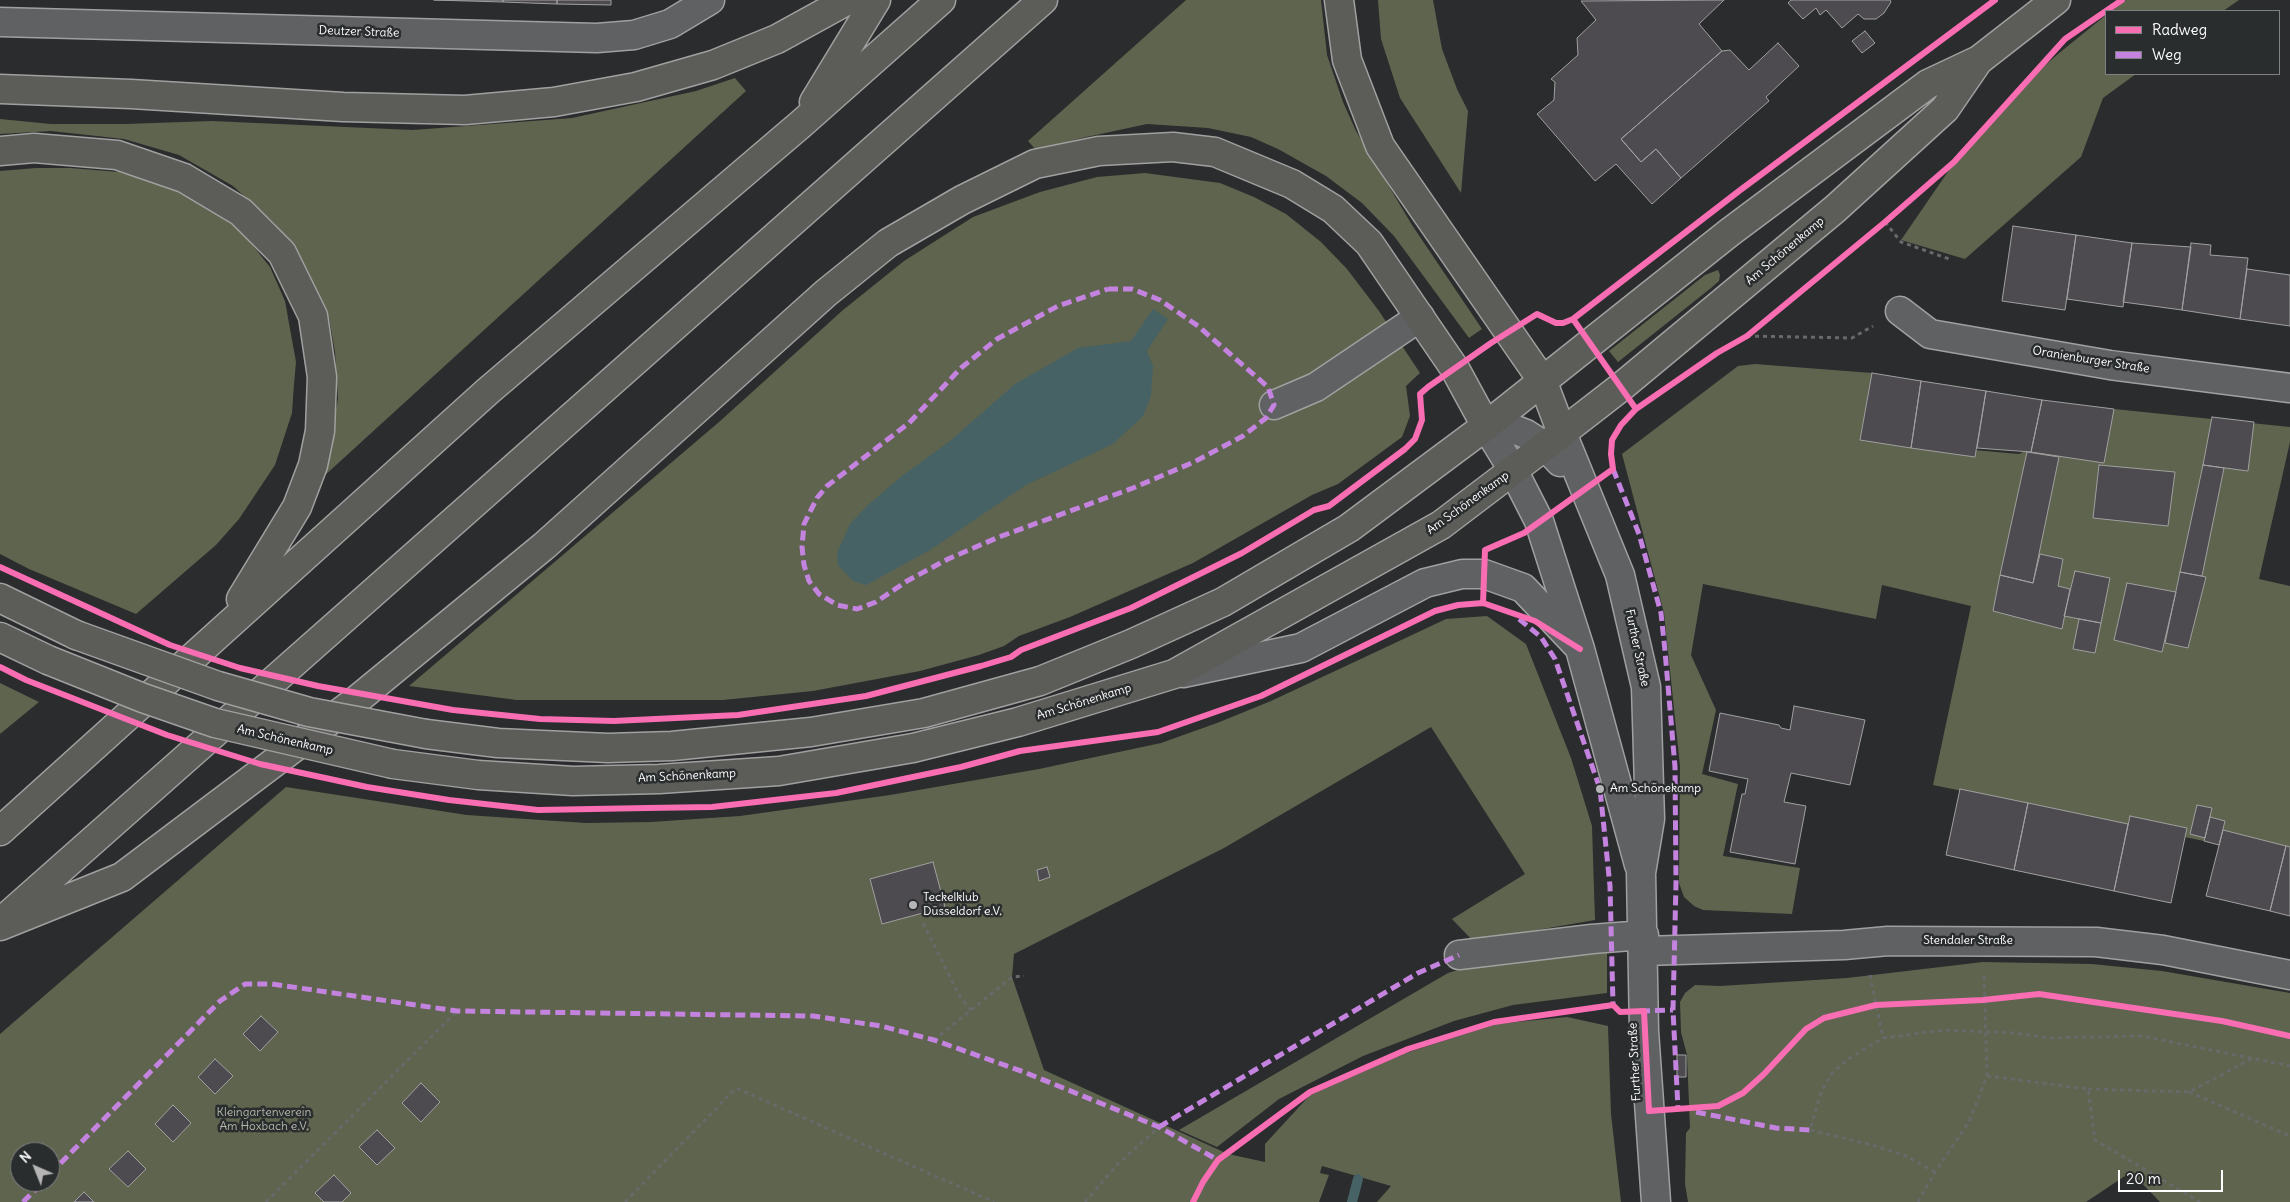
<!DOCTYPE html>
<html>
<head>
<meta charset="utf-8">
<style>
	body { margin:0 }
	#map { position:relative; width:2290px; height:1202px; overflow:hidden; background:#2b2c2d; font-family:Delius,sans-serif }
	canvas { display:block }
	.legend { position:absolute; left:2105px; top:10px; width:175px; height:65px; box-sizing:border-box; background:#2a2d2e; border:1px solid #7f8182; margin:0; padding:6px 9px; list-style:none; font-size:15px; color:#fff }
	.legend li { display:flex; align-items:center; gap:10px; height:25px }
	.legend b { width:25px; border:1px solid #7f8182 }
	.north { position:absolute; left:10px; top:1142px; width:50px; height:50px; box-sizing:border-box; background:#2a2d2e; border:1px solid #7f8182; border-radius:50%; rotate:316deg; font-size:14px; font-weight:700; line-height:20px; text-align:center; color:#fff }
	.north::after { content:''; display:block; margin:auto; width:18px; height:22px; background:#b5b5b6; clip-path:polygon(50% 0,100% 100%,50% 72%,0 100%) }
	.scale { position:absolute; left:2118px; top:1170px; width:105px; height:22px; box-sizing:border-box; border:2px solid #fff; border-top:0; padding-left:6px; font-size:15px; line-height:18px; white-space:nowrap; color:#fff; -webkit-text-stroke:4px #2a2d2e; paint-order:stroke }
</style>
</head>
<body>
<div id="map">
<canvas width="2290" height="1202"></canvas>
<ul class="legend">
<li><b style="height:6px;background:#f96db3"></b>Radweg</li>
<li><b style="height:6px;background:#c483df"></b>Weg</li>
</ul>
<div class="north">N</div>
<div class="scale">20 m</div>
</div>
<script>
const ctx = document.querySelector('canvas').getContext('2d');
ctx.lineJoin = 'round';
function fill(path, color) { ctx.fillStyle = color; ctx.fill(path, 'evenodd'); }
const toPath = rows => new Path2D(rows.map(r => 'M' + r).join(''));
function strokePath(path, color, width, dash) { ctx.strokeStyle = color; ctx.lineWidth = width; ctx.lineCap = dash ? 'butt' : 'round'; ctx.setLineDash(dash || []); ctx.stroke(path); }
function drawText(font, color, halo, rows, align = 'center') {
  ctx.font = font + ' Delius,sans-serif'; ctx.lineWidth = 5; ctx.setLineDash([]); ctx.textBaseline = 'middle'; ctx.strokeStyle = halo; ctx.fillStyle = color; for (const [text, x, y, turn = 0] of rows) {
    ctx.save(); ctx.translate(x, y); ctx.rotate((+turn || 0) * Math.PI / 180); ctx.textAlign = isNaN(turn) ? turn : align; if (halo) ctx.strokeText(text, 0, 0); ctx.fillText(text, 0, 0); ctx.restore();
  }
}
fill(toPath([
	[1186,0,1321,0,1327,55,1343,102,1356,131,1412,225,1482,329,1469,338,1394,236,1362,203,1326,176,1278,149,1251,137,1208,128,1147,124,1082,138,1036,150,1028,141],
	[1378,0,1433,0,1442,49,1457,89,1468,111,1461,193,1400,98,1381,39],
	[2126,0,2239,0,2223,11,2112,11],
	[2106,15,2106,74,2136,74,2103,98,2081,157,1965,259,1901,240,1967,144,2015,92,2058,54],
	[735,78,746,91,323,477,338,399,335,352,329,318,306,270,275,224,233,186,179,155,124,139,51,131,0,134,0,119,51,124,125,124,212,121,413,130,572,118,696,91],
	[36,168,70,168,119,172,159,182,187,192,219,212,246,237,270,267,285,301,296,362,294,384,292,413,275,465,239,519,216,545,136,614,29,569,0,554,0,171],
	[1145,173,1220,183,1254,197,1286,214,1321,242,1347,269,1379,311,1420,373,1406,386,1410,416,1402,437,1338,484,1312,495,1193,563,1070,617,1019,636,1004,646,979,655,920,671,813,691,723,700,517,700,409,686,719,422,843,310,904,261,973,217,1040,192,1097,177],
	[1718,270,1720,275,1719,281,1711,288,1618,362,1609,351,1705,275],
	[1755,364,1872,373,1860,440,2019,454,2114,409,2290,427,2290,442,2259,579,2290,586,2290,861,2204,841,1933,785,1971,606,1882,585,1876,619,1703,584,1691,655,1716,710,1702,774,1738,784,1723,856,1800,868,1792,914,1703,910,1694,906,1684,897,1679,883,1680,766,1664,613,1622,454,1738,366],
	[1487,616,1526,644,1571,758,1592,826,1595,920,1473,941,1452,919,1525,874,1431,727,1224,848,1014,954,1012,977,1044,1070,1228,1154,1265,1162,1265,1144,1310,1095,1406,1053,1496,1024,1567,1017,1608,1026,1611,1114,1621,1202,1377,1202,1391,1186,1322,1166,1320,1173,1329,1175,1319,1202,0,1202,0,1034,286,787,467,815,586,823,651,822,740,816,890,795,1039,769,1161,743,1217,723,1271,701,1446,619],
	[20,1152,50,1152,50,1182,20,1182],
	[0,683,39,702,0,734],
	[1607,953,1607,993,1513,1005,1454,1021,1363,1056,1279,1099,1217,1147,1179,1130,1448,973,1480,963],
	[1983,962,2092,964,2162,971,2290,993,2290,1202,2160,1202,2131,1172,2086,1202,1688,1202,1685,1184,1686,1133,1690,1128,1687,1055,1681,1032,1680,1002,1685,993,1695,985,1720,986,1847,978]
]), '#5e644e');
fill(toPath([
	[1153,309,1168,319,1147,351,1153,366,1151,396,1143,416,1113,444,1026,485,930,550,866,585,853,581,838,565,837,553,850,524,868,505,902,476,950,441,1015,384,1078,348,1131,341]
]), '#466265');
strokePath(toPath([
	[1352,1202,1358,1179]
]), '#466265', 10);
const building = toPath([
	[434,0,503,0,503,2,434,0],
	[503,0,557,0,557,4,503,2,503,0],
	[557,0,611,0,611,5,557,4,557,0],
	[1724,0,1699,24,1722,51,1621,139,1641,162,1656,149,1681,178,1652,204,1616,164,1595,181,1537,114,1554,100,1555,82,1551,79,1578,55,1577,38,1596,20,1581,1,1724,0],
	[1791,0,1890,0,1891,2,1884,13,1876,19,1864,19,1858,14,1842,28,1826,10,1820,15,1816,8,1803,19,1788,3,1791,0],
	[1865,31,1875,43,1862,53,1852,41,1865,31],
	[1778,43,1799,66,1766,97,1769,101,1681,178,1656,149,1641,162,1621,139,1722,51,1730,50,1749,70,1778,43],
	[2013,226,2076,235,2065,310,2002,301,2013,226],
	[2076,235,2132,243,2123,307,2067,299,2076,235],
	[2132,243,2191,247,2182,310,2123,302,2132,243],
	[2191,243,2211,245,2210,255,2248,258,2240,319,2182,310,2191,243],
	[2247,269,2290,275,2290,326,2240,319,2247,269],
	[1872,373,1921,381,1911,448,1860,440,1872,373],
	[1921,381,1986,391,1975,457,1911,448,1921,381],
	[1986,391,2042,400,2031,452,1977,448,1986,391],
	[2042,400,2114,409,2104,463,2031,452,2042,400],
	[2212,417,2254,422,2248,471,2203,465,2212,417],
	[2027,452,2059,457,2033,583,2000,575,2027,452],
	[2099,465,2175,472,2168,526,2093,518,2099,465],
	[2203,465,2224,468,2202,576,2180,572,2203,465],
	[2040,554,2063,559,2058,586,2070,589,2062,629,1993,611,2000,575,2033,583,2040,554],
	[2075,571,2110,578,2101,623,2064,616,2075,571],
	[2180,572,2206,577,2188,648,2165,643,2180,572],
	[2127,583,2176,592,2162,652,2114,640,2127,583],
	[2079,619,2101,623,2095,653,2073,649,2079,619],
	[1794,706,1865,720,1850,785,1791,773,1784,802,1806,806,1795,864,1730,852,1742,794,1745,794,1748,779,1709,771,1720,713,1779,725,1781,728,1790,730,1794,706],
	[1960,789,2028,803,2014,870,1946,855,1960,789],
	[2028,803,2128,824,2114,891,2014,870,2028,803],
	[2197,805,2212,808,2205,838,2190,834,2197,805],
	[2130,816,2187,828,2171,903,2114,891,2130,816],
	[2210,817,2225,821,2219,845,2204,841,2210,817],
	[2223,830,2286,846,2270,911,2206,896,2223,830],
	[2286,846,2290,847,2290,916,2270,911,2286,846],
	[933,862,945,907,882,924,870,879,933,862],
	[1047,867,1050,877,1039,881,1037,870,1047,867],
	[261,1016,278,1032,260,1051,243,1034,261,1016],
	[1677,1055,1686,1055,1686,1077,1677,1077,1677,1055],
	[215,1059,233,1076,215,1094,198,1077,215,1059],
	[421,1083,440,1102,421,1122,402,1103,421,1083],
	[173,1105,191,1123,173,1142,155,1124,173,1105],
	[377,1130,395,1148,377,1165,359,1147,377,1130],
	[128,1151,146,1169,128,1187,109,1169,128,1151],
	[334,1175,351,1193,342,1202,324,1202,315,1193,334,1175],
	[84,1192,94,1202,74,1202,84,1192]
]);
fill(building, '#4d4b4f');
strokePath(building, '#a0a0a0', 1);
const minor = toPath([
	[0,22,597,38,634,35,670,24,710,0],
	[1900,311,1930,334,2110,365,2290,388],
	[1274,405,1316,387,1420,317],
	[1486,426,1513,470,1539,521,1580,649,1639,865],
	[1486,426,1508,427,1526,434,1545,446,1560,462],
	[1562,433,1620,575,1646,687,1650,819,1641,873,1644,1031,1656,1202],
	[1183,673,1301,648,1425,583,1462,574,1484,574,1523,588,1576,644],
	[1644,951,1844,945,1888,941,2096,942,2163,950,2290,975],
	[1459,955,1592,939,1644,935]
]);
const major = toPath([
	[1542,380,1562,433],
	[0,598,76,635],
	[0,637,48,660],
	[426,734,498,743,608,748,672,746,811,732,924,713,1040,681,1131,644,1223,602,1349,528,1486,426,1730,232,1928,84,1979,60,2056,0],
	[393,764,478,775,573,781,659,779,779,771,913,748,1018,722,1174,674,1441,525,1545,446,1621,387,1835,209,1945,109,1978,61]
]);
const highway = toPath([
	[1339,0,1347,60,1380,146,1542,380],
	[0,89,131,94,343,107,465,110,554,102,636,87,713,65,777,39,848,0],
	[814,102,876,0],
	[0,151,34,148,117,155,184,178,241,212,282,253,313,316,322,377,320,431,313,465,297,507,241,599],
	[0,831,488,391,801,124,941,0],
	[11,913,1043,0],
	[0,926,122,877,353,703,544,546,826,293,888,243,962,200,1035,164,1099,151,1173,147,1215,152,1292,184,1333,209,1369,243,1455,369,1486,426]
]);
strokePath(minor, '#a0a0a0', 31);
strokePath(major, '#a0a0a0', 31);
strokePath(highway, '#a0a0a0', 31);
strokePath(toPath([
	[1885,222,1901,242,1952,260],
	[1747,336,1852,338,1873,326],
	[923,923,960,997,971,1010],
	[1870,975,1883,1038],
	[934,1040,1012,977,1024,976],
	[1987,1076,2088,1089,2095,1140,2200,1202],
	[2088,1089,2189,1092,2253,1058],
	[2189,1092,2290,1136],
	[1935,1172,1904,1155,1868,1144,1810,1130,1821,1092,1832,1073,1848,1059,1883,1038,1944,1030,2015,1033,2047,1038,2142,1036,2290,1066],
	[266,1202,457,1011],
	[625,1202,736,1088,994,1202],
	[1085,1202,1118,1164,1159,1127],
	[1918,1202,1935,1172,1969,1122,1987,1076,1984,974]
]), '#686969', 3, [4, 4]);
strokePath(minor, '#606162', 28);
strokePath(major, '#5c5d59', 28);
strokePath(highway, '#5c5d59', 28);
const majorBridge = toPath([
	[76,635,218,686,309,712,426,734],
	[48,660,143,698,215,723,393,764]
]);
strokePath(majorBridge, '#a0a0a0', 31, []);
strokePath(majorBridge, '#5c5d59', 28);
strokePath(toPath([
	[1108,289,1132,289,1160,300,1198,326,1268,387,1274,405,1266,418,1243,436,1194,462,1133,488,999,537,948,559,907,581,876,602,857,609,837,605,819,594,809,581,804,565,802,547,804,524,817,498,827,486,909,423,961,368,997,339,1058,306,1108,289],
	[1613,469,1639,534,1661,613,1665,651,1675,767,1676,883,1673,1010,1678,1109],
	[1519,619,1541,637,1555,659,1600,789,1610,886,1613,1005],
	[1640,1011,1673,1010],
	[1696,1112,1776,1128,1810,1130],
	[1159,1127,1418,973,1459,955],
	[50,1174,220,1001,245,984,272,984,457,1011,813,1016,881,1026,934,1040,1024,1072,1159,1127,1218,1160],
	[23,1202,43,1182]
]), '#c483df', 5, [10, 5]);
strokePath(toPath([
	[1573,319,1636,409],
	[0,567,170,645,240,668,318,686,453,710,540,719,614,721,738,715,866,696,981,666,1011,657,1021,650,1131,608,1242,553,1314,510,1329,506,1405,449,1415,439,1422,420,1420,394,1428,387,1491,343,1537,314,1556,323,1563,323,1573,319,1739,191,1995,0],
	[1483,603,1485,550,1524,533,1613,469,1611,454,1612,440,1621,425,1636,409,1717,353,1747,336,1885,222,1954,162,2065,39,2122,0],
	[0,667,26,680,167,735,260,764,367,787,449,800,538,810,647,808,712,807,836,793,961,767,1020,751,1158,732,1261,696,1435,611,1458,605,1483,603,1535,621,1580,649],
	[1193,1202,1203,1182,1218,1160,1310,1092,1408,1049,1494,1022,1613,1005,1620,1012,1644,1011,1649,1111,1718,1106,1743,1093,1764,1074,1806,1029,1824,1018,1876,1005,1983,1000,2039,994,2222,1021,2290,1036]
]), '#f96db3', 6);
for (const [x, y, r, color] of [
	[1600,789,5,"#b5b5b6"],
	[913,905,5,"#b5b5b6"]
]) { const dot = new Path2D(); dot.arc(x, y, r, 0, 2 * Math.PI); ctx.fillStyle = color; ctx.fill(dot); strokePath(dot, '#2a2d2e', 2); }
drawText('12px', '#fff', '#2a2d2e', [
	["Deutzer Straße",359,32,2],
	["Am Schönenkamp",1785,251,-40],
	["Oranienburger Straße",2091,360,9],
	["Am Schönenkamp",1468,503,-36],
	["Further Straße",1637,648,78],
	["Am Schönenkamp",1084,702,-17],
	["Am Schönenkamp",285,740,13],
	["Am Schönenkamp",687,776,-3],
	["Stendaler Straße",1968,941],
	["Further Straße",1635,1062,-93]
]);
drawText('12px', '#fff', '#2a2d2e', [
	["Am Schönekamp",1610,789],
	["Teckelklub",923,898],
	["Düsseldorf e.V.",923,912]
], 'left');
drawText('12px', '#b2b6a9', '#2a2d2e', [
	["Kleingartenverein",264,1113],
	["Am Hoxbach e.V.",264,1127]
]);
</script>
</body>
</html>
